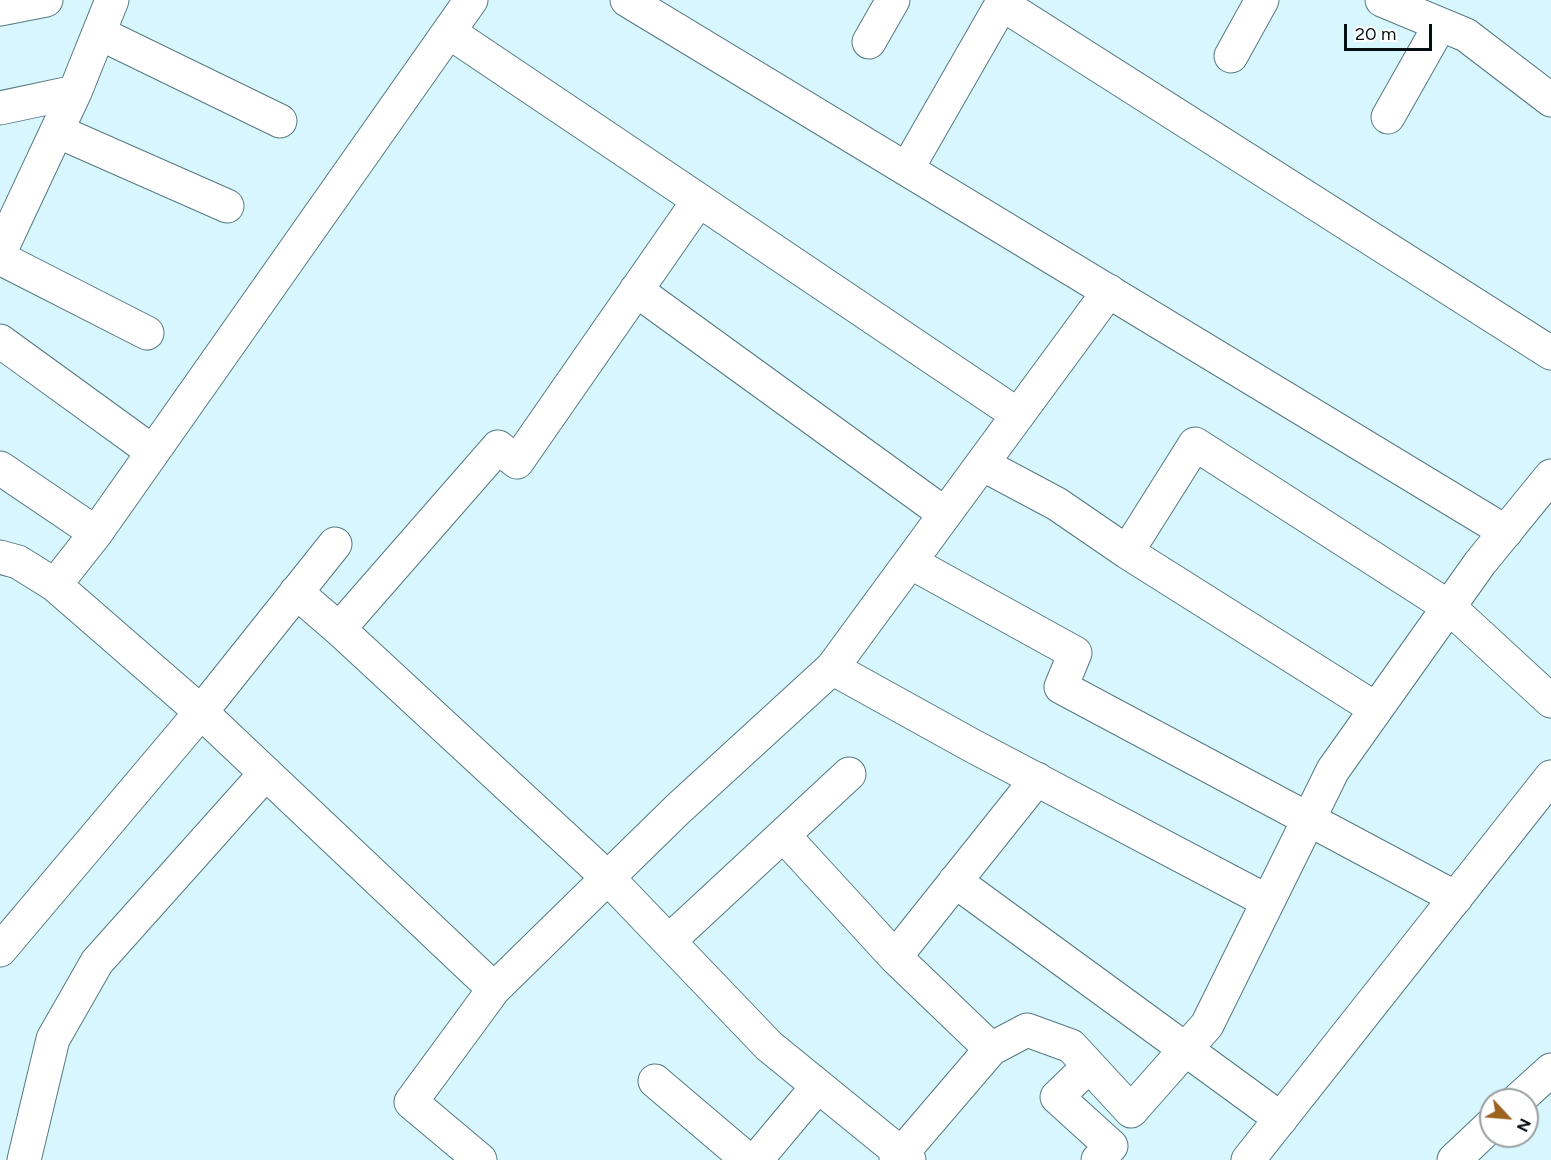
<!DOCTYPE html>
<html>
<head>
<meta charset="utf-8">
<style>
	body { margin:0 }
	#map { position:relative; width:1551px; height:1160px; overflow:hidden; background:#d7f6fe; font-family:Figtree,sans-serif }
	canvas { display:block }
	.north { position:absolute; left:1479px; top:1088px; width:60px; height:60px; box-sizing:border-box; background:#fff; border:2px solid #9a9fa0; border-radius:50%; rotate:116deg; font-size:16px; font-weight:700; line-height:24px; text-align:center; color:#030f12 }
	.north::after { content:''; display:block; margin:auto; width:21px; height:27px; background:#9c6321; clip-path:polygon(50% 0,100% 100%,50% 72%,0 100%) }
	.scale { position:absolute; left:1344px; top:24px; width:88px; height:27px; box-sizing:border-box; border:3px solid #030f12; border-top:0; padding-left:8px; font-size:18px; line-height:21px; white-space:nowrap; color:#030f12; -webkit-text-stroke:4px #fff; paint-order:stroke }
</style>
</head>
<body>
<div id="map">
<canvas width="1551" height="1160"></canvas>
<div class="north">N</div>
<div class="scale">20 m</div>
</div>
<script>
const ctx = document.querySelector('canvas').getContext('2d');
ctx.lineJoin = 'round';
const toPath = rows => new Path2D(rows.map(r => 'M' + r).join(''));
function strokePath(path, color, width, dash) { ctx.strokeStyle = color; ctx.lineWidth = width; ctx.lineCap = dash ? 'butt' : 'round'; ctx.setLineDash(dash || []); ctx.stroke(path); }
const minor = toPath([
	[627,0,1506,532],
	[1382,0,1466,35,1551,100],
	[1002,4,1551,353],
	[0,9,46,0],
	[449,32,1018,415],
	[99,33,280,121],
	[869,42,893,0],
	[1231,56,1262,0],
	[0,108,75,92],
	[1388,117,1440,25],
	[57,131,227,206],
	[907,169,1004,0],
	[0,252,75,92,112,0],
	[0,258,147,333],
	[636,290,945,514],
	[0,341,153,452],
	[982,464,1057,504,1127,552,1376,709],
	[0,468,96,533],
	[1127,552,1195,444,1449,607,1551,701],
	[0,557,18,562,55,585,201,712,494,989],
	[910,562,1075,653,1061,687,1456,898],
	[55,585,96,533,471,0],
	[296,592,339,629,608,878,769,1046,909,1160],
	[339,629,498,447,517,462,699,200],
	[832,668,971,745,1267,901],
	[784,836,895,957,1037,779],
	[955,881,1281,1119],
	[669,941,849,774],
	[0,950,201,712,335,544],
	[895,957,991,1049],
	[1089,1066,1057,1097,1111,1146,1098,1160],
	[655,1081,748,1160],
	[1518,1100,1551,1070],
	[24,1160,53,1039,97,962,266,773],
	[480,1160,411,1102,494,989,678,809,832,668,1109,291],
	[756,1160,818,1086],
	[896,1160,991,1049,1027,1030,1071,1046,1131,1111,1207,1025,1333,770,1480,563,1551,476],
	[1248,1160,1551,777],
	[1454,1160,1491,1125]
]);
strokePath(minor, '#567982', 35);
strokePath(minor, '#fff', 33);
</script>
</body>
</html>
